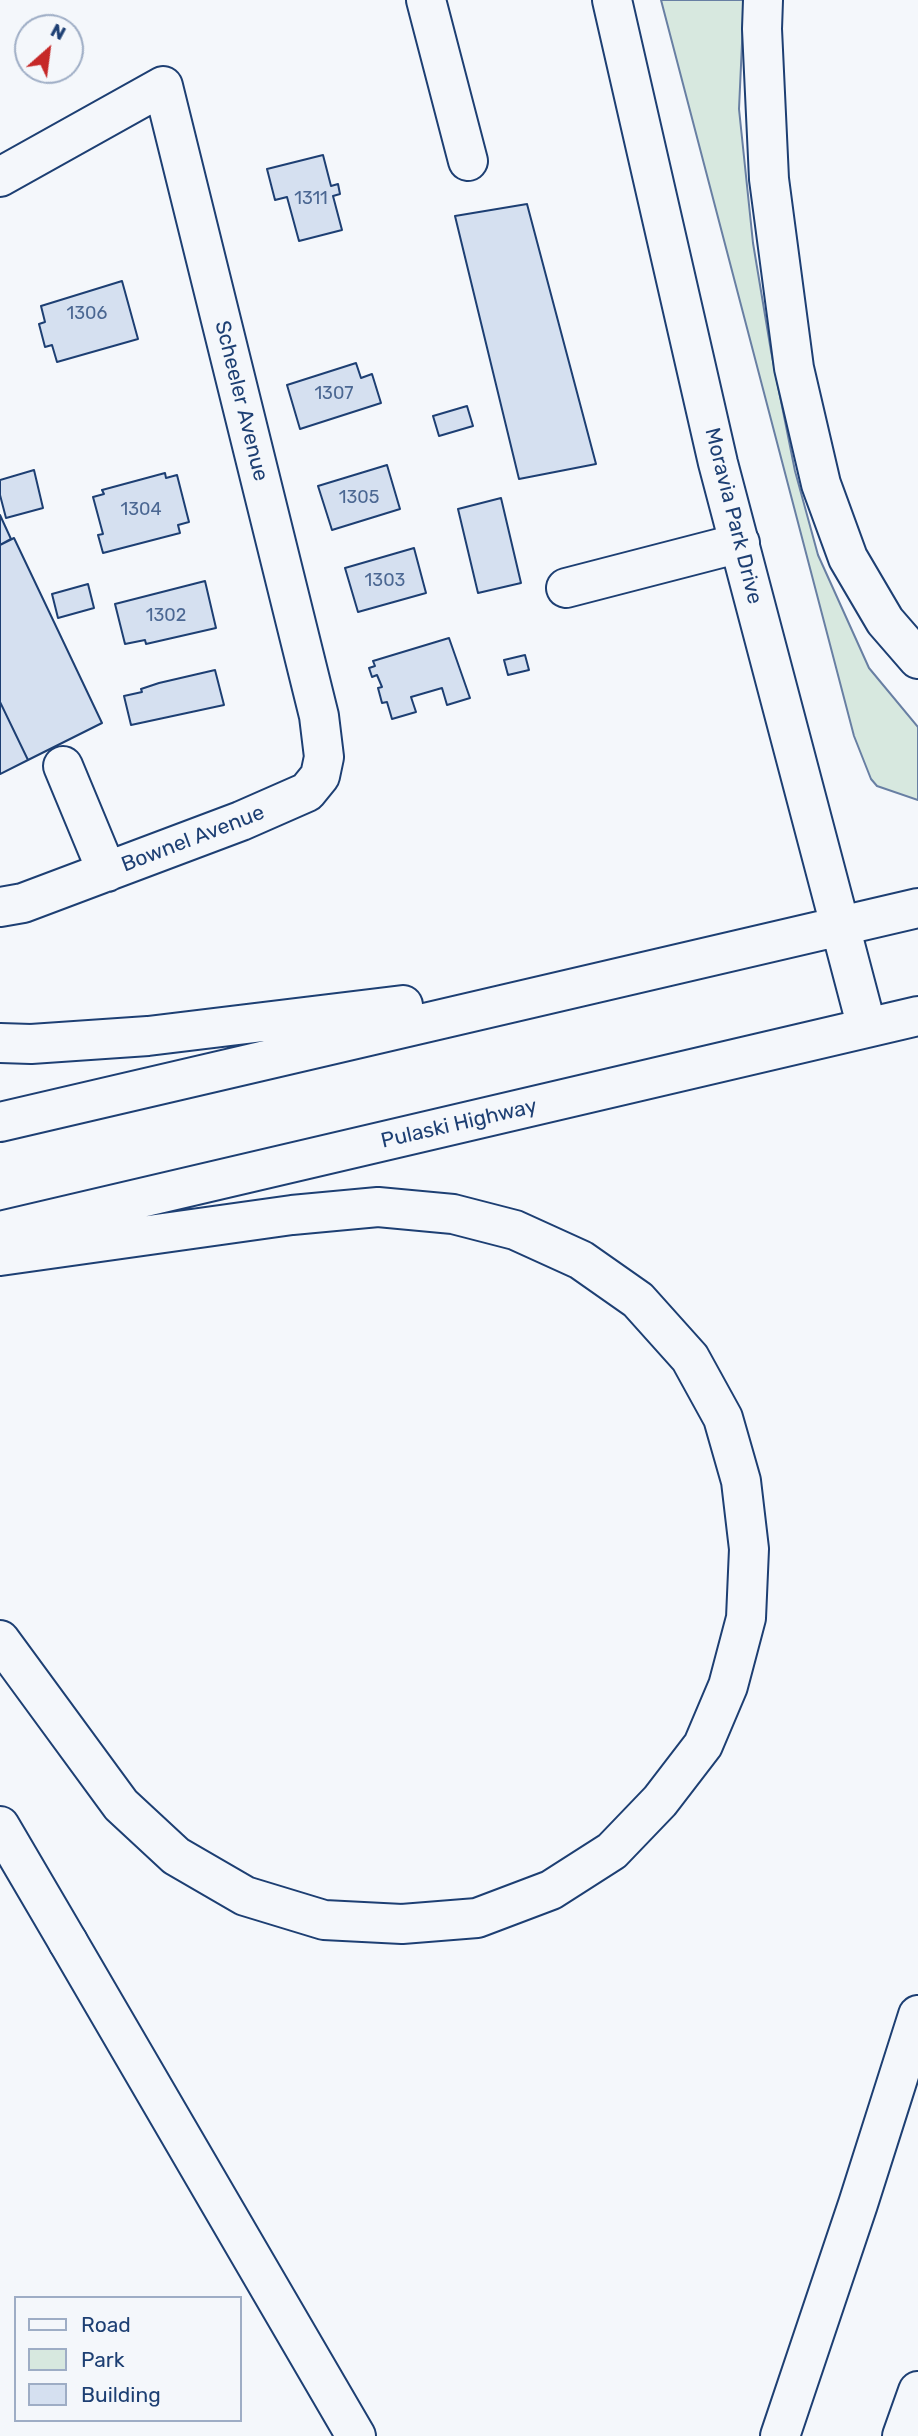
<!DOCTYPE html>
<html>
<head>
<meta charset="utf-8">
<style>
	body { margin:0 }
	#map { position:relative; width:918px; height:2436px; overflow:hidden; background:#f4f7fb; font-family:Rubik,sans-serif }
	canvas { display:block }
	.legend { position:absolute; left:14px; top:2296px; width:228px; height:126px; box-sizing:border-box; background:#f4f7fb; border:2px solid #9eadc5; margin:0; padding:9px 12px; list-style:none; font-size:21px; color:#1d3f73 }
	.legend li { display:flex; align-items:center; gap:14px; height:35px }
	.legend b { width:35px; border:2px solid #9eadc5 }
	.north { position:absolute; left:14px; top:14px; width:70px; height:70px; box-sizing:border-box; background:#f4f7fb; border:2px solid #9eadc5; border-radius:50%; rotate:28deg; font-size:19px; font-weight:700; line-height:28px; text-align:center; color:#1d3f73 }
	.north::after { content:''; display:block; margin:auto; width:24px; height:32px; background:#c62828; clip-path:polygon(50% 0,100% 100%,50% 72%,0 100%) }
</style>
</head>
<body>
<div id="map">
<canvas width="918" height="2436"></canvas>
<ul class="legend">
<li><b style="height:9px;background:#f4f7fb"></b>Road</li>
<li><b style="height:19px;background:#d7e8df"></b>Park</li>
<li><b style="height:19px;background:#d5e0f0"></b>Building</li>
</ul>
<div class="north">N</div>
</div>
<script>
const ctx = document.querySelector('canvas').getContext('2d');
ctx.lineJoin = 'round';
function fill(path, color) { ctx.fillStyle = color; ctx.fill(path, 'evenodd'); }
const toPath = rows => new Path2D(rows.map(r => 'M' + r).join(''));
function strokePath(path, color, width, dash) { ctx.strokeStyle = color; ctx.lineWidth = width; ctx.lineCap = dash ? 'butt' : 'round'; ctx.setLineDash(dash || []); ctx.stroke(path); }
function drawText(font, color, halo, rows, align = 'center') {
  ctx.font = font + ' Rubik,sans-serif'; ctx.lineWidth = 5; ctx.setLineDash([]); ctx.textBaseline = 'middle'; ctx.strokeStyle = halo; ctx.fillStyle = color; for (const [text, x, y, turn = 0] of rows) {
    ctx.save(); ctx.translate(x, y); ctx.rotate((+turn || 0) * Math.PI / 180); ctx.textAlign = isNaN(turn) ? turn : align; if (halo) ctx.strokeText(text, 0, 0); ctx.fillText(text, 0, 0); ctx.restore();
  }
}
const green = toPath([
	[661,0,744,0,739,109,753,243,771,351,795,471,818,555,869,668,918,727,918,800,877,786,871,779,854,736,661,0]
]);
fill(green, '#d7e8df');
strokePath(green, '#687fa3', 2);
const building = toPath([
	[323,155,331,186,338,184,340,194,333,196,342,230,299,241,287,197,275,200,267,169,323,155],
	[527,204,596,464,519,479,455,216,527,204],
	[122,281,138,339,57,362,52,345,45,347,39,324,45,322,41,306,122,281],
	[356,363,361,378,372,374,381,403,300,429,287,385,356,363],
	[467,406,473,426,439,436,433,416,467,406],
	[387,465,400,509,332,530,318,486,387,465],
	[34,470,43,508,6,518,0,495,0,480,34,470],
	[165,473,166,478,177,475,189,522,178,525,180,533,103,553,98,535,103,534,93,497,104,494,102,490,165,473],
	[501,498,521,583,478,593,458,509,501,498],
	[0,515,11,539,0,545,0,515],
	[14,538,102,723,28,760,0,702,0,545,14,538],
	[414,548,426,593,358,612,345,568,414,548],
	[205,581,216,628,146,644,145,640,125,644,115,604,205,581],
	[88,584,94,608,58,618,52,594,88,584],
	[449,638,470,698,447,705,442,688,411,697,416,712,392,719,387,702,382,703,378,688,382,687,377,675,372,677,369,668,375,666,373,661,449,638],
	[525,655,529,670,508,675,504,660,525,655],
	[215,670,224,705,131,725,124,696,142,692,141,689,159,683,215,670],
	[0,702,28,760,0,774,0,702]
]);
fill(building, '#d5e0f0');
strokePath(building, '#1d3f73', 2);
const minor = toPath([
	[426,0,468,161],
	[0,177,163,86,319,716,324,757,320,776,307,792,241,821,23,903,0,907],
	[566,588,740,543],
	[63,766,107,872]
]);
const major = toPath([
	[612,0,718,463,867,1028],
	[0,1043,31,1044,148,1036,403,1005],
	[0,1122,918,908],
	[0,1231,918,1016],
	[0,1256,292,1215,378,1207,453,1214,515,1230,581,1260,638,1300,690,1358,723,1418,741,1481,749,1549,746,1618,728,1686,703,1745,660,1801,612,1851,551,1890,477,1918,402,1924,324,1920,245,1896,176,1856,121,1805,0,1640],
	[0,1826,68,1942]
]);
const highway = toPath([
	[763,0,762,29,769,179,794,368,821,484,848,558,885,621,918,659],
	[68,1942,356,2436],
	[780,2436,858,2204,918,2015],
	[902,2436,918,2391]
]);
strokePath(minor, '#1d3f73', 42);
strokePath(major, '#1d3f73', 42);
strokePath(highway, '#1d3f73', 42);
strokePath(minor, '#f4f7fb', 38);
strokePath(major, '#f4f7fb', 38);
strokePath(highway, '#f4f7fb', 38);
drawText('18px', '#4b6792', null, [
	["1311",311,199],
	["1306",87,314],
	["1307",334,394],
	["1305",359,498],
	["1304",141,510],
	["1303",385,581],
	["1302",166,616]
]);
drawText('21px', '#1d3f73', '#f4f7fb', [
	["Scheeler Avenue",241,401,76],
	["Moravia Park Drive",733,516,76],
	["Bownel Avenue",193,839,-21],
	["Pulaski Highway",459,1124,-13]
]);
</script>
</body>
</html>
